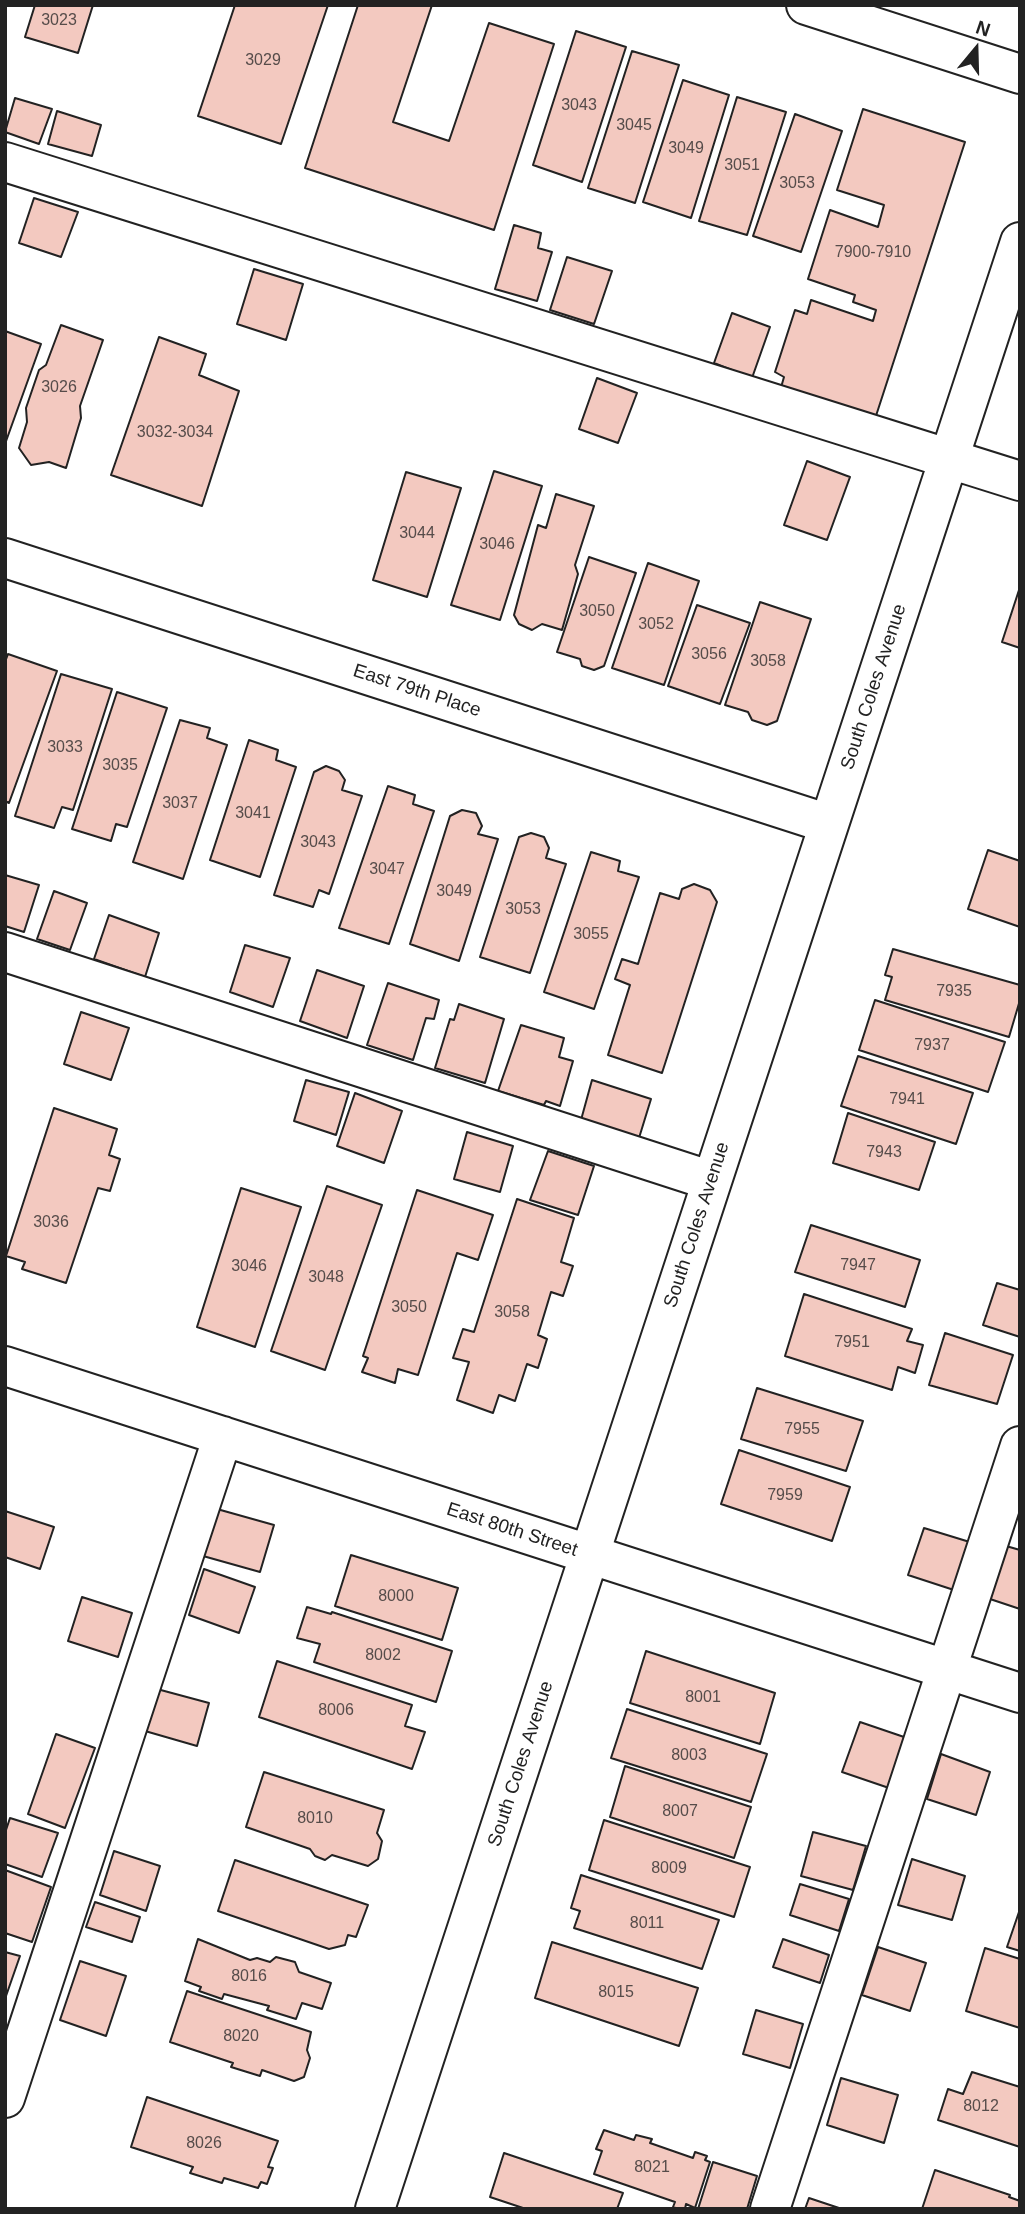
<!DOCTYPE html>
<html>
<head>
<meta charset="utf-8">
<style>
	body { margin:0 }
	#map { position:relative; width:1025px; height:2214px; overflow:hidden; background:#fff; font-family:Arial,sans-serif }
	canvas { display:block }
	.frame { position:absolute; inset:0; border:7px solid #222; pointer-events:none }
	.north { position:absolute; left:941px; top:14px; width:70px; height:70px; -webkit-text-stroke:5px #fff; paint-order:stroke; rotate:19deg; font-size:19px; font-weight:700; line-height:28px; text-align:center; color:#222 }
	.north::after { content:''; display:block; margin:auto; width:24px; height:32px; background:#222; clip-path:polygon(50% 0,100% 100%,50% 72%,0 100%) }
</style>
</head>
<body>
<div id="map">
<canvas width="1025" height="2214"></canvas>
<div class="frame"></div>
<div class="north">N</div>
</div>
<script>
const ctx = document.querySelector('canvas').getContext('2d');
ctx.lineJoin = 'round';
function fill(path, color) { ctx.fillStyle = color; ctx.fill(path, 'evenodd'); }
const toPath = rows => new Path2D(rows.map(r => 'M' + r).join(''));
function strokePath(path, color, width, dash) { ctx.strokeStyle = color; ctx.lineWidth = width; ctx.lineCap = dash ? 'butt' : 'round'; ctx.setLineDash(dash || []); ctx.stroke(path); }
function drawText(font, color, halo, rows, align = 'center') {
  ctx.font = font + ' Arial,sans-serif'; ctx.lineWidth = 5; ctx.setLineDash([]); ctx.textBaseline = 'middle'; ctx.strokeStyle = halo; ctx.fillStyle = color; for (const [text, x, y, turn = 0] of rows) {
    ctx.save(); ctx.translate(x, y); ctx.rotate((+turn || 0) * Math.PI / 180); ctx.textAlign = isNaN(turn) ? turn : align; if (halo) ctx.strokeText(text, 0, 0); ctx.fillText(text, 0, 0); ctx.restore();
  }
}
const building = toPath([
	[35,5,93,5,78,53,25,37,35,5],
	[235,5,328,5,281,144,198,116,235,5],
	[358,5,432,5,393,122,449,141,489,23,554,44,494,230,305,168,358,5],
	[576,31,626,47,582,182,533,165,576,31],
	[632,51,679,65,635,203,588,188,632,51],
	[683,80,729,95,691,218,643,202,683,80],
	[737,97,786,112,747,235,699,221,737,97],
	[15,98,52,109,39,144,5,132,15,98],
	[863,109,965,142,874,422,780,391,784,377,775,372,795,310,807,314,811,300,873,321,876,310,853,302,855,295,808,279,830,210,878,227,884,205,837,190,863,109],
	[57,111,101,125,92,156,48,144,57,111],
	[795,114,842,131,801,252,753,236,795,114],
	[34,198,78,212,61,257,19,243,34,198],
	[514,225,541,233,538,248,552,252,537,301,495,289,514,225],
	[567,257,612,271,594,324,550,310,567,257],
	[254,269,303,284,286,340,237,324,254,269],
	[732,313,770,327,752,378,714,363,732,313],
	[61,325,103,340,80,406,81,418,66,468,49,462,31,465,19,448,27,422,26,408,39,370,46,365,61,325],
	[5,331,41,344,5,444,5,331],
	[159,337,206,354,199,375,239,391,202,506,111,475,159,337],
	[597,378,637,393,618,443,579,429,597,378],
	[807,461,850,477,827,540,784,525,807,461],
	[494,471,542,486,500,620,451,605,494,471],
	[406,472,461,488,427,597,373,580,406,472],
	[556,494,594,506,575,565,578,574,562,630,542,624,532,630,519,624,514,615,538,525,546,528,556,494],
	[589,557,636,573,604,666,594,670,582,666,580,659,557,652,589,557],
	[648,563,699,581,664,685,612,668,648,563],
	[1019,590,1020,590,1020,648,1002,642,1019,590],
	[760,602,811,619,777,721,767,725,752,720,748,712,725,705,760,602],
	[697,605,750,623,720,704,668,686,697,605],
	[8,654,57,671,9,803,5,801,5,662,8,654],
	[61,674,112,689,73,810,62,807,54,828,15,816,61,674],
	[117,692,167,708,127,827,116,824,111,841,72,829,117,692],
	[180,720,210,728,207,738,227,745,183,879,133,862,180,720],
	[249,740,278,750,276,760,296,767,260,877,210,860,249,740],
	[326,766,339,771,345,780,342,790,362,796,329,894,319,890,313,907,274,895,314,772,326,766],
	[388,786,415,795,413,804,434,811,389,944,339,928,388,786],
	[462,810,476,813,482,826,478,834,498,839,459,961,410,944,450,816,462,810],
	[531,833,544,837,549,848,546,858,566,864,530,973,480,957,519,837,531,833],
	[988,850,1020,861,1020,927,968,909,988,850],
	[591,852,620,861,618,871,639,877,594,1009,544,992,591,852],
	[5,875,39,885,24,932,5,926,5,875],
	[694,884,710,890,717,902,662,1073,608,1055,630,985,615,979,622,959,638,964,660,893,679,899,682,889,694,884],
	[54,891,87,903,70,950,37,939,54,891],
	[109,915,159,933,145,977,94,959,109,915],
	[245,945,290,958,273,1007,230,992,245,945],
	[893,949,1020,985,1020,1000,1009,1037,885,1000,892,977,885,975,893,949],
	[317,970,364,986,347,1038,300,1021,317,970],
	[388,983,439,1000,434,1019,426,1018,413,1060,367,1045,388,983],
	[875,1000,1005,1042,988,1092,859,1050,875,1000],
	[459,1004,504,1019,485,1083,435,1068,450,1019,454,1020,459,1004],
	[81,1012,129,1028,111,1080,64,1064,81,1012],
	[521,1025,564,1038,559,1057,573,1061,560,1106,546,1101,544,1105,498,1091,521,1025],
	[858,1056,973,1093,956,1144,841,1106,858,1056],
	[306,1080,349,1092,336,1135,294,1121,306,1080],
	[592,1080,651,1099,639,1138,581,1120,592,1080],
	[355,1093,402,1111,384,1163,337,1146,355,1093],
	[54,1108,117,1129,109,1155,120,1159,110,1191,98,1188,66,1283,22,1269,25,1262,6,1256,54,1108],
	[848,1113,935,1142,919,1190,833,1163,848,1113],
	[467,1132,513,1146,500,1192,454,1179,467,1132],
	[548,1151,594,1166,578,1215,530,1200,548,1151],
	[327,1186,382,1205,325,1370,271,1351,327,1186],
	[241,1188,301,1207,255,1347,197,1327,241,1188],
	[417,1190,493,1215,478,1260,457,1253,418,1375,398,1369,395,1383,362,1372,368,1358,363,1356,417,1190],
	[517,1199,574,1218,561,1262,573,1266,563,1296,551,1292,538,1335,547,1339,538,1368,527,1364,515,1401,499,1395,493,1413,457,1400,469,1362,453,1358,463,1329,474,1332,517,1199],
	[811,1225,920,1260,905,1307,795,1272,811,1225],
	[997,1283,1020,1290,1020,1337,983,1325,997,1283],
	[804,1294,912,1329,907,1341,923,1345,915,1373,898,1367,892,1390,785,1356,804,1294],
	[945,1333,1013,1355,997,1404,929,1385,945,1333],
	[757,1388,863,1421,846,1471,741,1439,757,1388],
	[739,1450,850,1487,832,1541,721,1504,739,1450],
	[217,1509,274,1525,260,1572,203,1556,217,1509],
	[5,1511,54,1527,40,1569,5,1557,5,1511],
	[924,1528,973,1543,957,1591,908,1575,924,1528],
	[1006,1546,1020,1550,1020,1609,990,1599,1006,1546],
	[351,1555,458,1588,442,1640,335,1606,351,1555],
	[204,1569,255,1587,239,1633,189,1615,204,1569],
	[82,1597,132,1613,118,1657,68,1641,82,1597],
	[307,1607,331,1614,332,1612,452,1651,436,1702,314,1662,320,1644,297,1638,307,1607],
	[646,1651,775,1693,760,1744,630,1703,646,1651],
	[277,1661,412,1705,405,1726,425,1732,412,1769,259,1717,277,1661],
	[157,1689,209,1703,197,1746,145,1731,157,1689],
	[627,1709,767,1754,751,1802,611,1758,627,1709],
	[860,1722,907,1738,889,1788,842,1772,860,1722],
	[56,1734,95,1748,65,1828,28,1814,56,1734],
	[941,1754,990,1772,976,1815,927,1799,941,1754],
	[625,1766,751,1807,734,1858,610,1817,625,1766],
	[264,1772,384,1810,377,1833,382,1841,378,1859,368,1866,332,1855,325,1860,315,1856,310,1849,246,1827,264,1772],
	[10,1818,58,1833,42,1877,5,1864,5,1833,10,1818],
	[604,1820,750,1867,734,1917,589,1870,604,1820],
	[813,1832,866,1846,853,1890,801,1876,813,1832],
	[114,1851,160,1866,146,1911,100,1895,114,1851],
	[912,1859,965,1876,952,1920,898,1905,912,1859],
	[235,1860,368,1905,356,1937,348,1935,345,1945,329,1949,218,1911,235,1860],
	[5,1870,51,1887,32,1942,5,1933,5,1870],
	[581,1875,719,1920,702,1969,574,1928,580,1911,571,1908,581,1875],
	[800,1884,849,1899,839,1931,790,1915,800,1884],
	[95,1902,140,1917,132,1942,86,1927,95,1902],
	[1020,1909,1020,1951,1007,1947,1020,1909],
	[198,1939,250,1960,257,1958,270,1962,276,1957,295,1962,299,1972,331,1983,322,2009,302,2003,296,2019,267,2010,269,2006,224,1994,222,1999,199,1991,201,1987,185,1981,198,1939],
	[783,1939,829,1955,820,1983,773,1967,783,1939],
	[552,1942,698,1988,679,2046,535,1998,552,1942],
	[878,1947,926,1963,910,2011,862,1995,878,1947],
	[985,1948,1020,1959,1020,2028,966,2011,985,1948],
	[5,1952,20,1956,6,1996,5,1996,5,1952],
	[80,1961,126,1976,106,2036,60,2020,80,1961],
	[187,1991,311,2032,307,2050,310,2058,304,2077,294,2081,262,2070,260,2076,231,2067,233,2063,170,2042,187,1991],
	[756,2010,803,2024,790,2068,743,2054,756,2010],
	[972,2072,1020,2087,1020,2147,938,2120,948,2089,963,2094,972,2072],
	[841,2078,898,2095,884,2143,827,2125,841,2078],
	[147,2097,278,2141,268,2167,273,2168,267,2184,261,2182,258,2188,224,2178,222,2183,190,2173,193,2167,131,2147,147,2097],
	[604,2130,634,2140,636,2135,652,2139,650,2143,693,2158,695,2152,707,2156,705,2160,710,2162,695,2208,686,2204,685,2209,678,2209,673,2207,675,2202,594,2174,602,2151,596,2149,604,2130],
	[504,2153,623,2193,617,2209,526,2209,490,2197,504,2153],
	[713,2162,757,2176,747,2209,698,2209,713,2162],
	[935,2170,1010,2195,1009,2197,1020,2201,1020,2209,922,2209,935,2170],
	[809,2198,842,2209,805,2209,809,2198]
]);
fill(building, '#f3c9c0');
strokePath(building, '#222', 2);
const minor = toPath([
	[5,162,1020,481],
	[5,558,829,824],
	[5,952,712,1181],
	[5,1366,1020,1693],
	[5,2098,223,1436],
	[375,2209,1020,242],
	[770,2209,1020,1446]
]);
const major = toPath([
	[806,5,1020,74]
]);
strokePath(minor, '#222', 42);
strokePath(major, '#222', 42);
strokePath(minor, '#fff', 38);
strokePath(major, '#fff', 38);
drawText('16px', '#564c4a', null, [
	["3023",59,21],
	["3029",263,61],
	["3043",579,106],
	["3045",634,126],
	["3049",686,149],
	["3051",742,166],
	["3053",797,184],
	["7900-7910",873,253],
	["3026",59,388],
	["3032-3034",175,433],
	["3044",417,534],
	["3046",497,545],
	["3050",597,612],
	["3052",656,625],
	["3056",709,655],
	["3058",768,662],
	["3033",65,748],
	["3035",120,766],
	["3037",180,804],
	["3041",253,814],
	["3043",318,843],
	["3047",387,870],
	["3049",454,892],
	["3053",523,910],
	["3055",591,935],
	["7935",954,992],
	["7937",932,1046],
	["7941",907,1100],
	["7943",884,1153],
	["3036",51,1223],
	["7947",858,1266],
	["3046",249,1267],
	["3048",326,1278],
	["3050",409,1308],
	["3058",512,1313],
	["7951",852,1343],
	["7955",802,1430],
	["7959",785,1496],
	["8000",396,1597],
	["8002",383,1656],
	["8001",703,1698],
	["8006",336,1711],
	["8003",689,1756],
	["8007",680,1812],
	["8010",315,1819],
	["8009",669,1869],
	["8011",647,1924],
	["8016",249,1977],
	["8015",616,1993],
	["8020",241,2037],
	["8012",981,2107],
	["8026",204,2144],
	["8021",652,2168]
]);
drawText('19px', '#222', '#fff', [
	["South Coles Avenue",874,687,-72],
	["East 79th Place",417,691,18],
	["South Coles Avenue",697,1225,-72],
	["East 80th Street",512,1530,18],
	["South Coles Avenue",521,1764,-72]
]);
</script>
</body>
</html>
